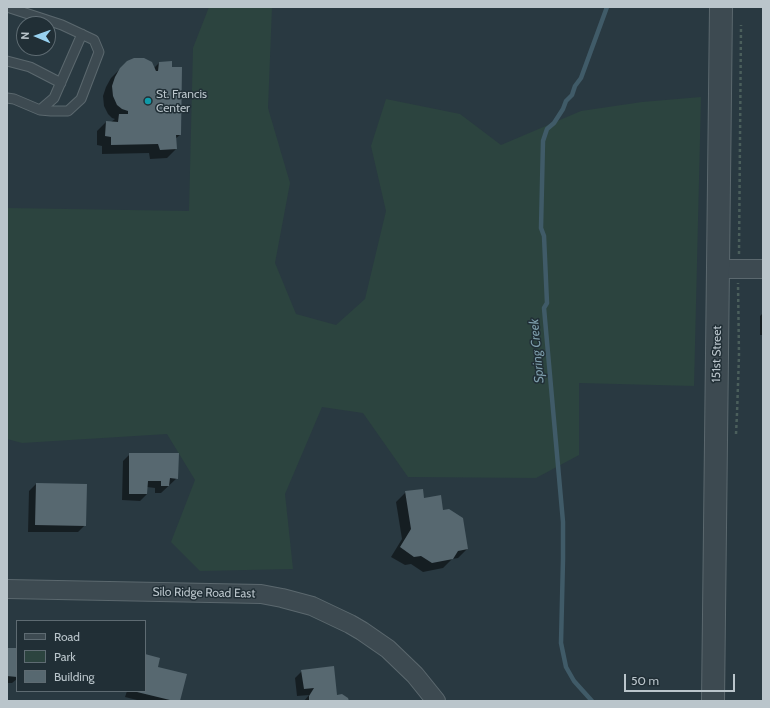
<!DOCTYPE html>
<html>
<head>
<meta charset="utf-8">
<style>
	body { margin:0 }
	#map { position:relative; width:770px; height:708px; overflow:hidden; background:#293941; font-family:Cabin,sans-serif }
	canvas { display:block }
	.frame { position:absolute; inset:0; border:8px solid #bac5cb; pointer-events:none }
	.legend { position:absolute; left:16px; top:620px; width:130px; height:72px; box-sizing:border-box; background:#212f36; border:1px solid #5e6b72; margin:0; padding:5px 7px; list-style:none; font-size:12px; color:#bac5cb }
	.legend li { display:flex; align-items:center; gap:8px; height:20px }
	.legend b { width:20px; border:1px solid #5e6b72 }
	.north { position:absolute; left:16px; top:16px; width:40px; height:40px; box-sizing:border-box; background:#212f36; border:1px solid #5e6b72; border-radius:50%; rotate:272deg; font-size:11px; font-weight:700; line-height:16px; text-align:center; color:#bac5cb }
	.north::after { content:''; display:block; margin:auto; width:14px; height:18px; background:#98d2f1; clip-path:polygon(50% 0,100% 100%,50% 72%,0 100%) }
	.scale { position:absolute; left:624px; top:674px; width:111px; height:18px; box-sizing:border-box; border:2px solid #bac5cb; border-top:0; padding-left:5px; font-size:12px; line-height:14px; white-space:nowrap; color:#bac5cb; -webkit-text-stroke:3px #212f36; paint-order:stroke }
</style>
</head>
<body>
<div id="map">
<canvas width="770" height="708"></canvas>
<div class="frame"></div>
<ul class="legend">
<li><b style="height:5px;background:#3d4a51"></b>Road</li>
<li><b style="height:11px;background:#2c443f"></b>Park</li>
<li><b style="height:11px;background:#576870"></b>Building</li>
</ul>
<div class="north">N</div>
<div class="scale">50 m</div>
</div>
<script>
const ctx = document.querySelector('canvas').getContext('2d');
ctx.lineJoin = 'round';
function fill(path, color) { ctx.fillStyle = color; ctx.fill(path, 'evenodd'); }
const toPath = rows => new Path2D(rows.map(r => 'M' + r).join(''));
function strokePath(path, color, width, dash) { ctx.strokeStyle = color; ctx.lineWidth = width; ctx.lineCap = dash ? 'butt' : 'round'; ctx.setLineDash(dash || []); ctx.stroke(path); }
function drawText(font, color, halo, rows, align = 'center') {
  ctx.font = font + ' Cabin,sans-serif'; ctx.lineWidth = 3; ctx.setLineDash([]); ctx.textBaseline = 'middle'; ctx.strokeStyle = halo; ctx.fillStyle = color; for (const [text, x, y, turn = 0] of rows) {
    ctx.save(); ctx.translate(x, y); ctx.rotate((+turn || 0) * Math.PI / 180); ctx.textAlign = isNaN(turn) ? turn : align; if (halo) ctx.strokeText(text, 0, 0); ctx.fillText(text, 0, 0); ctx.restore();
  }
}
fill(toPath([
	[209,7,272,7,268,108,290,183,275,263,296,314,336,325,365,299,386,211,371,146,386,99,460,114,501,145,581,111,642,102,701,97,694,386,579,383,579,455,536,478,408,477,363,413,322,407,285,494,293,569,200,571,171,542,195,480,167,434,22,443,7,439,7,208,189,211,193,48]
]), '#2c443f');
fill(toPath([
	[127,62,154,68,159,63,180,135,175,139,176,149,167,158,150,159,149,153,102,154,102,146,97,145,97,131,106,122,111,122,115,119,112,118,108,114,104,106,103,96,106,87,111,78],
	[763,313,763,335,760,335,760,316],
	[130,454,177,478,161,493,155,493,155,488,147,487,147,494,140,501,122,500,123,461],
	[36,484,85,525,78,532,28,532,29,491],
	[406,492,423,499,442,512,467,549,458,558,452,559,443,568,423,572,411,564,405,565,391,557,402,539,396,502],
	[7,649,17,649,17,679,12,683,7,683],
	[145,655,156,667,179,701,141,701,125,697,127,691,145,691],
	[302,671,336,696,348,701,304,701,309,695,297,696,295,678]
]), '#0007');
strokePath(toPath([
	[592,701,574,681,566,667,561,643,563,559,563,522,544,308,547,303,544,236,541,228,543,141,547,129,554,123,563,109,566,101,572,95,575,86,581,78,607,7]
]), '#405b68', 4.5);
fill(toPath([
	[134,58,144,58,152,62,156,71,158,71,159,62,172,61,172,67,182,67,181,135,176,135,177,149,160,150,158,144,111,145,111,137,105,136,106,121,118,122,119,114,128,114,128,111,122,109,117,105,113,96,112,86,115,77,120,68,127,61],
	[129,453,179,453,178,479,170,478,169,486,161,486,161,481,148,481,147,494,129,494],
	[36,483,87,484,86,526,35,525],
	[423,489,424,498,441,495,443,510,449,509,463,518,468,549,458,551,453,559,432,563,421,556,414,557,400,547,411,529,405,491],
	[7,648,17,648,17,677,7,676],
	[145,654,160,658,158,667,187,674,180,701,174,701,137,692,145,691],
	[334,666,337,695,342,694,348,698,349,701,309,701,309,696,314,688,304,689,301,670]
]), '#576870');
const service = toPath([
	[7,7,62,25,94,40,99,52,81,99,68,111,51,111,40,110,14,99,7,98],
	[7,61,30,67,61,83],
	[40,110,54,98,82,34]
]);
const minor = toPath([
	[718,269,763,269],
	[7,589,261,594,282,598,312,606,350,624,362,631,388,649,415,675,436,701]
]);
const tertiary = toPath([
	[713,701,721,7]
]);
strokePath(service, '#5b686e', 11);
strokePath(minor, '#5b686e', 20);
strokePath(tertiary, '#5b686e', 24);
strokePath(toPath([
	[739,254,741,25],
	[736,434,737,414,739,355,738,283]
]), '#4b5f5c', 2.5, [3, 3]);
strokePath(service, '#3d4a51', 9);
strokePath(minor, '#3d4a51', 18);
strokePath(tertiary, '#3d4a51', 22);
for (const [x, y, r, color] of [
	[148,101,4,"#0f9aa8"]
]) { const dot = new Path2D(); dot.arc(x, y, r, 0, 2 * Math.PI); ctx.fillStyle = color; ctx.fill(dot); strokePath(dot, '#212f36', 1.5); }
drawText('12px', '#bac5cb', '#212f36', [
	["St. Francis",156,94],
	["Center",156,108]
], 'left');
drawText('12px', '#bac5cb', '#212f36', [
	["151st Street",717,354,-89],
	["Silo Ridge Road East",204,593,1]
]);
drawText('italic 13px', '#7d9dab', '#212f36', [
	["Spring Creek",537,351,-95]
]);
</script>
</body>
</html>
